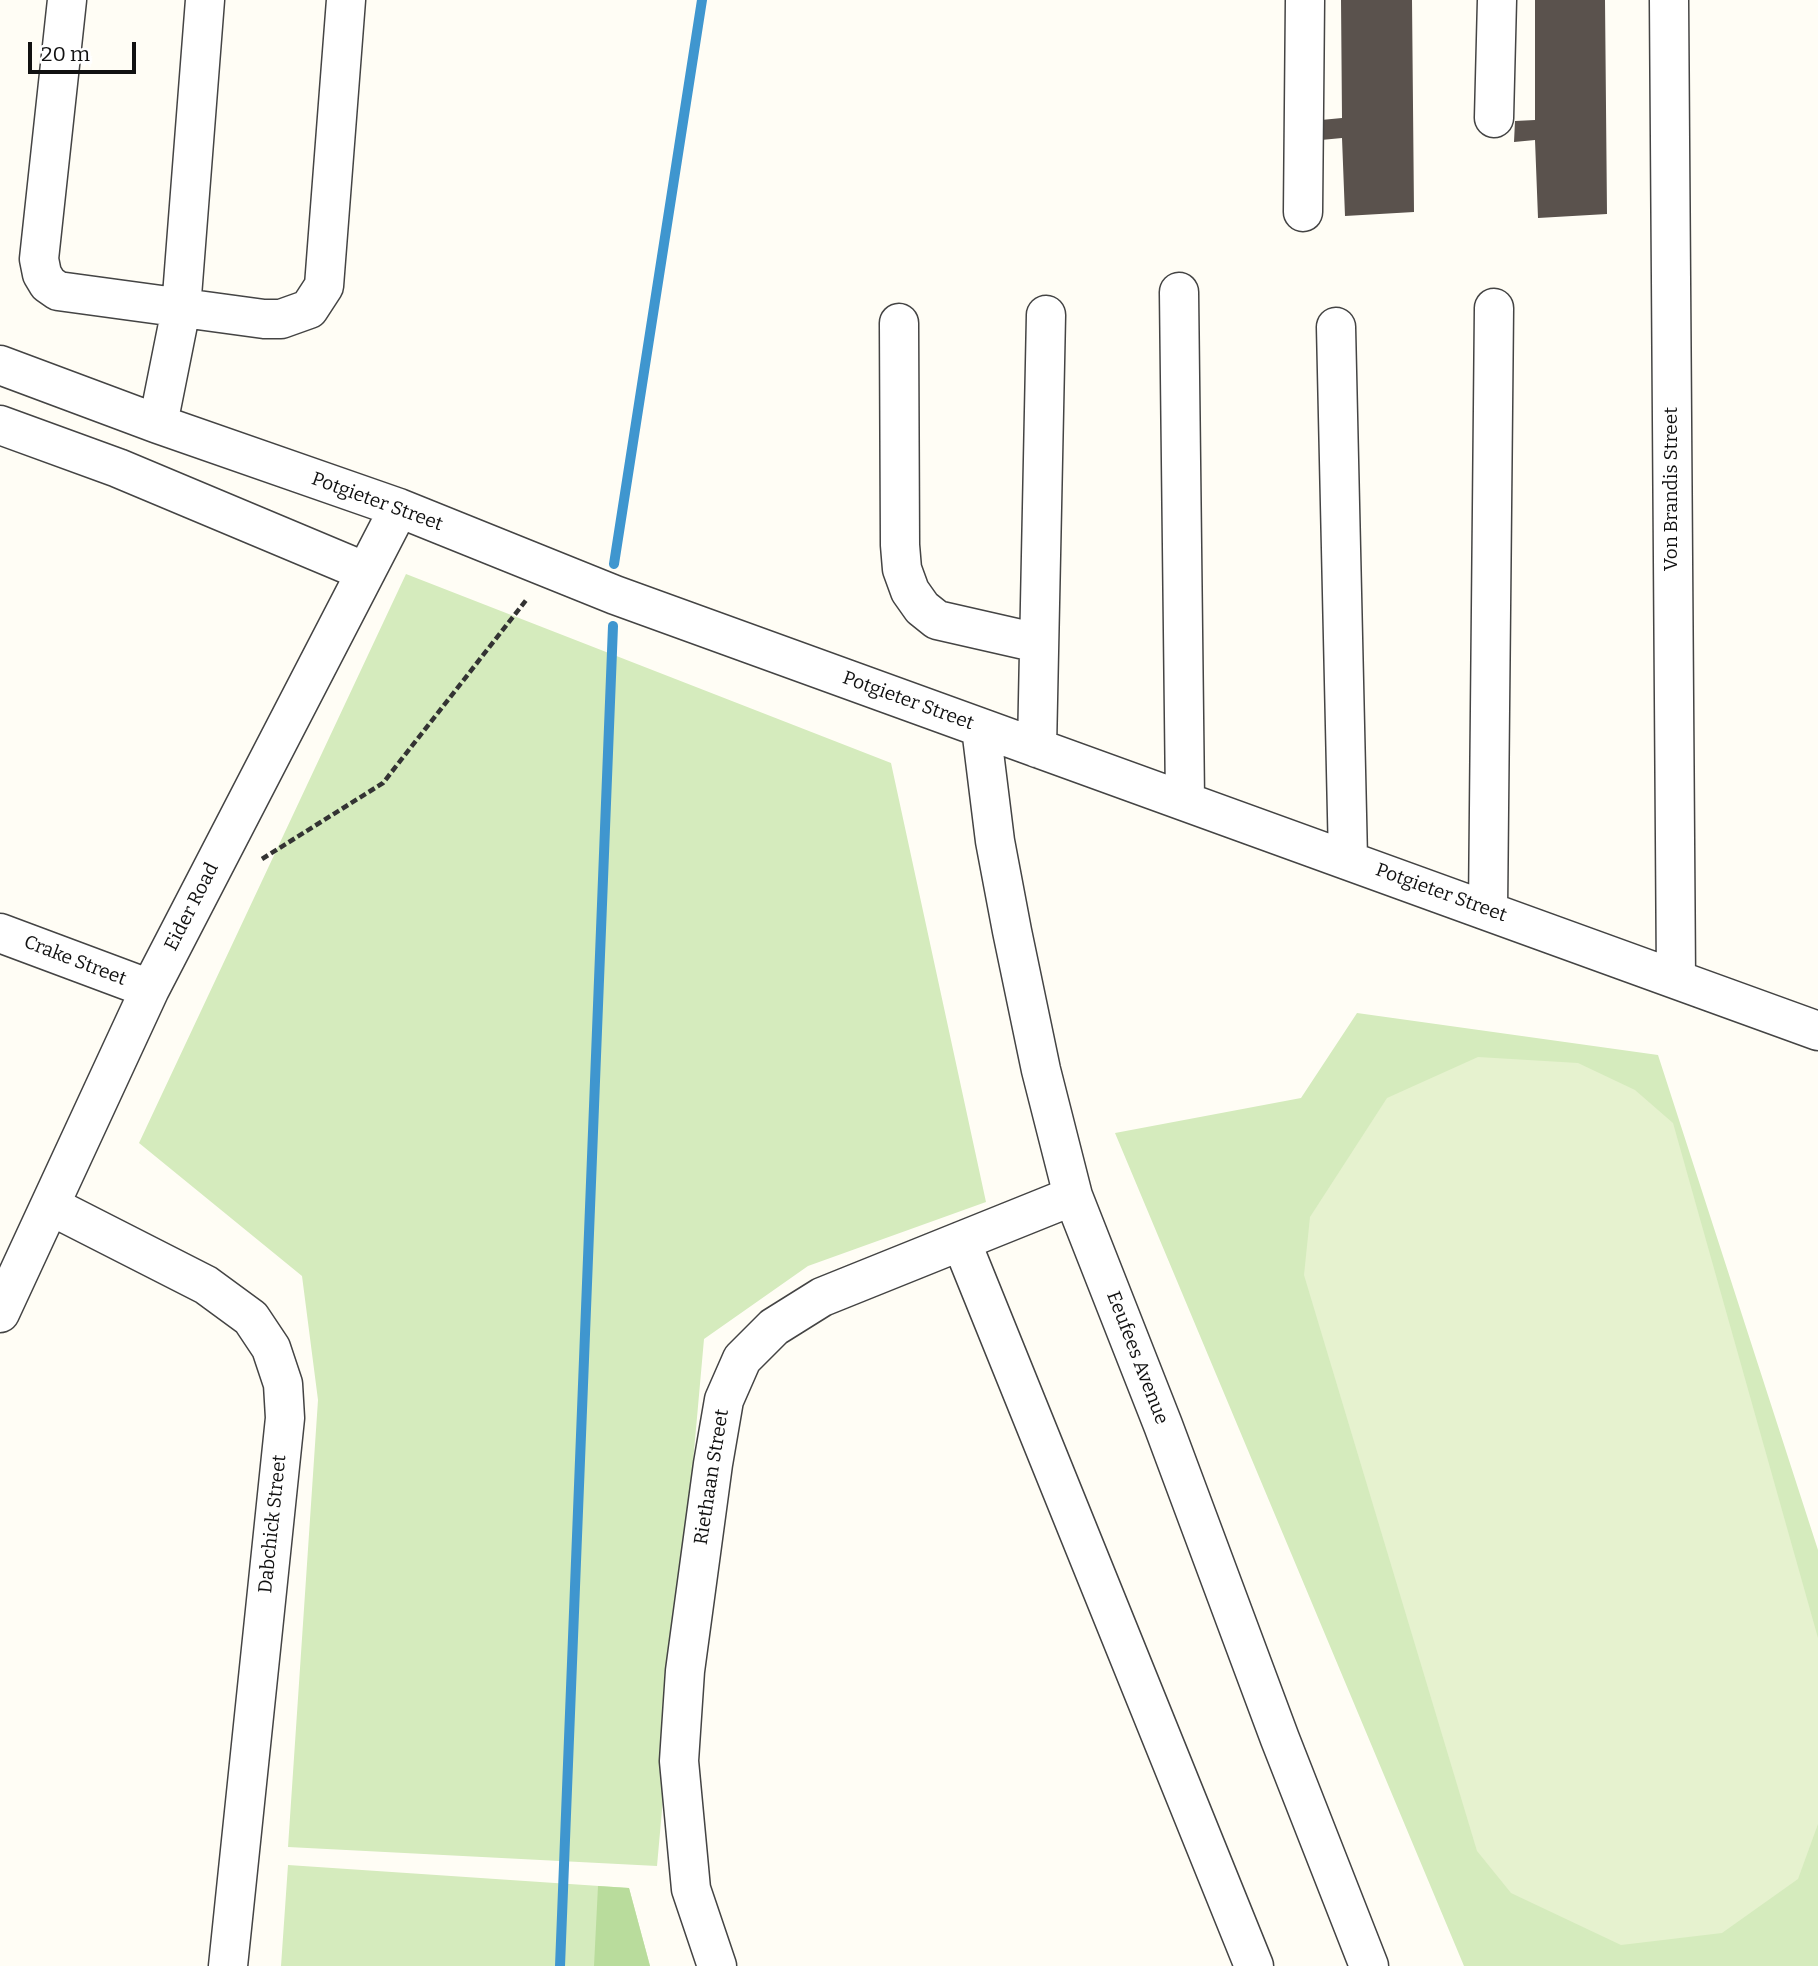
<!DOCTYPE html>
<html>
<head>
<meta charset="utf-8">
<style>
	body { margin:0 }
	#map { position:relative; width:1818px; height:1966px; overflow:hidden; background:#fffdf5; font-family:Bitter,serif }
	canvas { display:block }
	.scale { position:absolute; left:28px; top:42px; width:108px; height:32px; box-sizing:border-box; border:4px solid #111; border-top:0; padding-left:9px; font-size:21px; line-height:24px; white-space:nowrap; color:#111; -webkit-text-stroke:5px #fff; paint-order:stroke }
</style>
</head>
<body>
<div id="map">
<canvas width="1818" height="1966"></canvas>
<div class="scale">20 m</div>
</div>
<script>
const ctx = document.querySelector('canvas').getContext('2d');
ctx.lineJoin = 'round';
function fill(path, color) { ctx.fillStyle = color; ctx.fill(path, 'evenodd'); }
const toPath = rows => new Path2D(rows.map(r => 'M' + r).join(''));
function strokePath(path, color, width, dash) { ctx.strokeStyle = color; ctx.lineWidth = width; ctx.lineCap = dash ? 'butt' : 'round'; ctx.setLineDash(dash || []); ctx.stroke(path); }
function drawText(font, color, halo, rows, align = 'center') {
  ctx.font = font + ' Bitter,serif'; ctx.lineWidth = 7; ctx.setLineDash([]); ctx.textBaseline = 'middle'; ctx.strokeStyle = halo; ctx.fillStyle = color; for (const [text, x, y, turn = 0] of rows) {
    ctx.save(); ctx.translate(x, y); ctx.rotate((+turn || 0) * Math.PI / 180); ctx.textAlign = isNaN(turn) ? turn : align; if (halo) ctx.strokeText(text, 0, 0); ctx.fillText(text, 0, 0); ctx.restore();
  }
}
fill(toPath([
	[406,574,891,763,986,1202,808,1266,704,1339,657,1866,288,1847,318,1400,302,1276,139,1143],
	[1357,1013,1658,1055,1818,1550,1818,1966,1464,1966,1115,1133,1301,1098],
	[288,1865,629,1888,650,1966,281,1966]
]), '#d5ebbd');
fill(toPath([
	[598,1886,629,1888,650,1966,594,1966]
]), '#b9dc9c');
fill(toPath([
	[1478,1057,1578,1063,1635,1090,1673,1123,1818,1638,1818,1824,1798,1879,1722,1933,1621,1945,1511,1893,1477,1851,1304,1275,1310,1217,1387,1098]
]), '#e6f2cf');
strokePath(toPath([
	[614,564,702,0],
	[560,1966,613,626]
]), '#3f96cf', 10);
fill(toPath([
	[1341,0,1412,0,1414,212,1345,216,1342,138,1321,140,1321,120,1342,118],
	[1535,0,1605,0,1607,214,1538,218,1535,140,1514,142,1515,121,1535,120]
]), '#5a524d');
const minor = toPath([
	[67,0,39,259,42,274,48,284,58,291,264,319,281,319,309,309,324,286,346,0],
	[1669,0,1676,978],
	[1494,118,1497,0],
	[1303,212,1305,0],
	[1179,292,1185,800],
	[899,323,900,545,902,569,910,591,922,608,937,620,1038,643],
	[1336,327,1348,859],
	[0,365,158,424,399,508,615,595,1818,1031],
	[158,424,181,309,205,0],
	[0,425,118,468,366,572],
	[981,728,995,841,1012,931,1041,1070,1073,1196,1163,1425,1280,1739,1369,1966],
	[1037,748,1046,315],
	[1488,910,1494,308],
	[0,933,150,989],
	[51,1206,206,1285,251,1318,271,1348,283,1384,285,1418,228,1966],
	[961,1241,1254,1966],
	[0,1313,150,989,399,508],
	[717,1966,691,1889,679,1761,685,1671,713,1464,724,1400,742,1359,774,1327,822,1297,1073,1196]
]);
strokePath(minor, '#444', 41);
strokePath(toPath([
	[262,859,383,783,527,599]
]), '#333', 4.5, [7, 3.5]);
strokePath(minor, '#fff', 38);
drawText('19px', '#111', '#fff', [
	["Von Brandis Street",1672,489,-90],
	["Potgieter Street",377,502,20],
	["Potgieter Street",908,701,20],
	["Potgieter Street",1441,893,20],
	["Eider Road",192,907,-63],
	["Crake Street",75,961,21],
	["Eeufees Avenue",1137,1358,69],
	["Riethaan Street",712,1477,-81],
	["Dabchick Street",273,1524,-84]
]);
</script>
</body>
</html>
